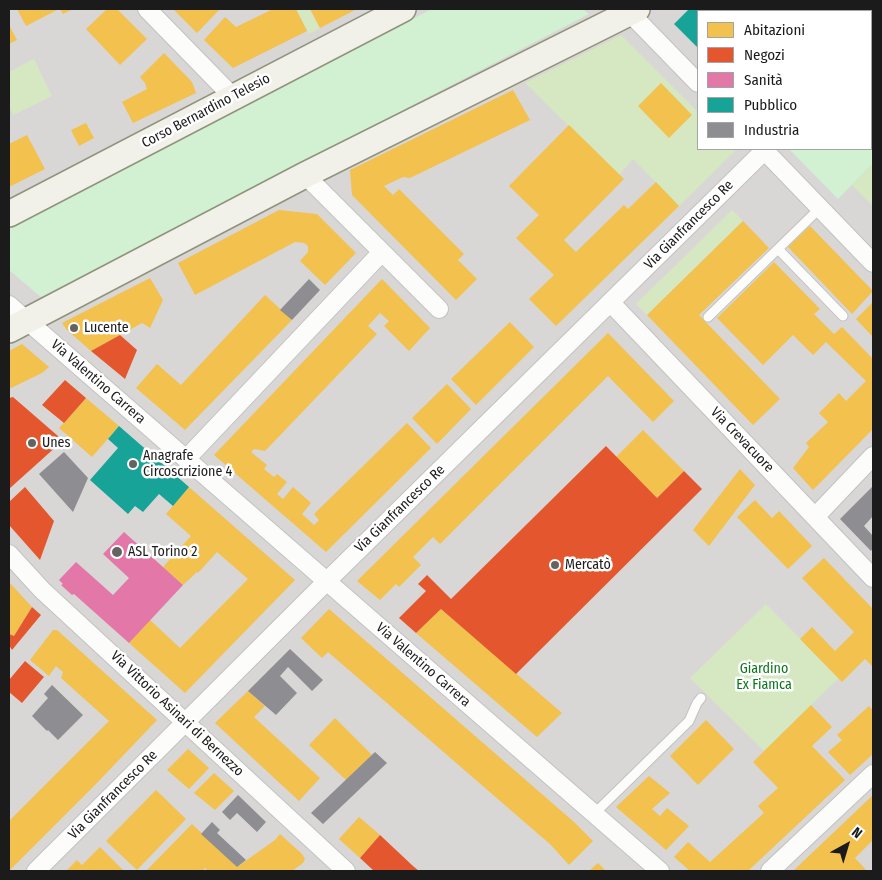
<!DOCTYPE html>
<html>
<head>
<meta charset="utf-8">
<style>
	body { margin:0 }
	#map { position:relative; width:882px; height:880px; overflow:hidden; background:#eae8e4; font-family:"Fira Sans Condensed",sans-serif }
	canvas { display:block }
	.frame { position:absolute; inset:0; border:10px solid #1b1b1b; pointer-events:none }
	.legend { position:absolute; left:697px; top:10px; width:175px; height:140px; box-sizing:border-box; background:#fff; border:1px solid #a4a4a4; margin:0; padding:6px 9px; list-style:none; font-size:15px; color:#1b1b1b }
	.legend li { display:flex; align-items:center; gap:10px; height:25px }
	.legend b { width:25px; border:1px solid #a4a4a4 }
	.north { position:absolute; left:822px; top:820px; width:50px; height:50px; -webkit-text-stroke:4px #fff; paint-order:stroke; rotate:39deg; font-size:14px; font-weight:700; line-height:20px; text-align:center; color:#1b1b1b }
	.north::after { content:''; display:block; margin:auto; width:18px; height:22px; background:#1b1b1b; clip-path:polygon(50% 0,100% 100%,50% 72%,0 100%) }
</style>
</head>
<body>
<div id="map">
<canvas width="882" height="880"></canvas>
<div class="frame"></div>
<ul class="legend">
<li><b style="height:14px;background:#f2c14e"></b>Abitazioni</li>
<li><b style="height:14px;background:#e4572e"></b>Negozi</li>
<li><b style="height:14px;background:#e377a8"></b>Sanità</li>
<li><b style="height:14px;background:#17a398"></b>Pubblico</li>
<li><b style="height:14px;background:#8d8d92"></b>Industria</li>
</ul>
<div class="north">N</div>
</div>
<script>
const ctx = document.querySelector('canvas').getContext('2d');
ctx.lineJoin = 'round';
function fill(path, color) { ctx.fillStyle = color; ctx.fill(path, 'evenodd'); }
const toPath = rows => new Path2D(rows.map(r => 'M' + r).join(''));
function strokePath(path, color, width, dash) { ctx.strokeStyle = color; ctx.lineWidth = width; ctx.lineCap = dash ? 'butt' : 'round'; ctx.setLineDash(dash || []); ctx.stroke(path); }
function drawText(font, color, halo, rows, align = 'center') {
  ctx.font = font + ' "Fira Sans Condensed",sans-serif'; ctx.lineWidth = 5; ctx.setLineDash([]); ctx.textBaseline = 'middle'; ctx.strokeStyle = halo; ctx.fillStyle = color; for (const [text, x, y, turn = 0] of rows) {
    ctx.save(); ctx.translate(x, y); ctx.rotate((+turn || 0) * Math.PI / 180); ctx.textAlign = isNaN(turn) ? turn : align; if (halo) ctx.strokeText(text, 0, 0); ctx.fillText(text, 0, 0); ctx.restore();
  }
}
fill(toPath([
	[9,9,873,9,873,871,9,871],
	[698,11,871,11,871,149,698,149]
]), '#d9d7d5');
fill(toPath([
	[660,531,743,613,616,737,529,661]
]), '#d8d7d5');
fill(toPath([
	[296,9,310,9,320,28,309,34],
	[621,35,698,112,698,149,734,149,736,150,679,206,633,159,619,175,525,83],
	[34,59,52,96,13,115,9,106,9,72],
	[873,163,873,206,852,185],
	[732,210,743,221,647,315,636,304],
	[766,604,839,678,764,751,690,678]
]), '#d5e8c2');
fill(toPath([
	[432,9,583,9,589,14,41,297,9,270,9,226],
	[755,9,873,9,873,163,838,199,789,149,871,149,871,11,753,11]
]), '#d1f1d2');
fill(toPath([
	[17,9,59,9,26,26],
	[60,9,73,9,63,14],
	[107,9,117,9,147,39,120,65,86,29],
	[173,9,220,9,197,33],
	[273,9,296,9,307,31,233,68,204,40,225,17,236,27],
	[310,9,357,9,320,28],
	[786,9,818,9,816,11,787,11],
	[9,25,17,40,9,44],
	[164,53,192,82,196,93,133,123,122,102,147,89,145,83,140,77],
	[661,83,692,115,669,138,638,106],
	[513,90,530,120,410,178,403,177,384,186,393,195,399,189,464,254,458,260,477,279,456,300,352,195,350,170],
	[86,123,94,138,79,146,71,130],
	[569,125,624,179,564,240,576,252,624,205,628,209,656,182,679,206,556,326,529,299,554,275,516,238,539,215,509,186],
	[27,135,45,169,9,187,9,144],
	[279,210,317,214,356,253,325,285,300,261,308,252,308,246,304,243,295,242,195,295,178,263],
	[743,221,769,248,699,315,780,399,753,425,647,315],
	[810,226,873,291,852,314,788,247],
	[774,262,820,309,814,314,834,334,842,327,873,359,873,429,813,490,793,468,809,447,806,443,828,422,819,413,839,393,846,401,866,381,826,342,813,355,793,335,763,365,717,318],
	[150,278,163,300,150,328,142,323,91,351,67,330,62,323],
	[382,279,430,328,409,351,384,326,389,321,380,313,368,326,377,334,265,451,254,449,251,452,267,465,264,469,274,477,277,474,287,482,277,494,283,499,293,487,311,503,302,514,314,525,319,520,314,514,407,423,431,448,326,552,214,455],
	[265,295,292,320,185,430,136,388,157,364,181,385],
	[873,302,873,337,856,319],
	[510,322,534,347,476,405,451,379],
	[608,333,674,401,653,422,608,376,440,544,433,537,413,557,421,565,399,587,396,584,380,600,357,581],
	[22,344,49,367,42,373,9,389,9,351],
	[447,384,471,409,437,444,412,418],
	[86,398,119,426,92,457,59,428],
	[643,430,684,471,657,498,616,457],
	[740,469,755,485,709,546,693,530],
	[189,487,295,580,185,693,129,643,150,620,180,648,248,579,217,552,198,573,197,572,183,585,163,567,191,536,166,514],
	[755,500,772,518,779,511,812,546,788,569,737,517],
	[824,558,873,609,873,667,865,659,842,682,800,639,812,627,835,651,854,632,802,578],
	[9,582,32,607,14,636,9,634],
	[329,609,574,822,593,841,569,865,551,845,328,652,322,658,301,638],
	[441,609,562,713,537,737,416,633],
	[53,630,57,630,157,720,96,784,9,871,9,821,109,721,61,678,63,672,56,666,49,676,30,660],
	[248,691,265,706,254,717,320,778,299,801,215,723],
	[811,705,832,727,812,746,845,780,748,871,690,871,674,857,688,842,710,862,764,813,758,806,778,788,753,762],
	[869,706,873,711,873,754,850,775,828,752,842,740,837,735],
	[335,718,372,755,346,780,309,745],
	[706,720,734,749,698,785,670,756],
	[188,749,209,768,189,789,167,770],
	[214,773,234,791,215,810,194,793],
	[649,776,670,793,652,809,660,816,667,808,689,826,666,850,616,807],
	[156,790,186,819,137,870,106,841],
	[873,795,873,840,855,858,867,871,793,871],
	[359,817,380,835,360,858,339,839],
	[192,824,237,867,275,840,280,834,302,854,305,859,303,863,292,871,208,871,205,868,202,871,146,871],
	[100,847,123,870,122,871,66,871,77,860,82,865],
	[598,863,606,871,589,871]
]), '#f2c14e');
fill(toPath([
	[120,335,137,350,125,379,91,351],
	[65,380,86,398,64,423,42,405],
	[13,397,58,436,54,442,58,445,9,489,9,398],
	[606,446,657,498,684,471,702,489,516,674,441,609,416,633,399,618,426,591,418,584,427,575,451,599],
	[25,487,54,521,40,560,9,525,9,502],
	[32,607,41,615,12,650,9,645,9,634,14,636],
	[25,661,44,677,22,703,9,692,9,680],
	[380,835,413,866,419,871,374,871,360,858]
]), '#e4572e');
fill(toPath([
	[124,532,183,585,129,643,74,594,72,595,61,585,63,584,59,580,76,562,113,595,129,578,103,554]
]), '#e377a8');
fill(toPath([
	[689,9,709,9,710,10,712,9,755,9,753,11,698,11,698,48,674,24],
	[119,426,189,487,173,506,159,494,143,512,135,506,128,514,90,480,118,448,108,439]
]), '#17a398');
fill(toPath([
	[309,279,320,290,292,320,280,310],
	[64,452,88,478,73,512,39,474],
	[873,486,873,516,864,526,873,536,873,548,871,551,840,519],
	[290,649,323,680,312,691,288,667,280,676,297,693,276,715,248,691],
	[52,685,83,715,58,740,48,730,47,731,32,716,48,698,44,694],
	[375,752,387,763,323,824,311,813],
	[238,795,266,822,257,832,237,813,230,820,222,812],
	[212,822,220,830,217,833,246,860,237,867,201,834]
]), '#8d8d92');
const lane = toPath([
	[778,249,843,316],
	[708,317,820,208],
	[594,814,689,721,697,703,701,698]
]);
const street = toPath([
	[147,9,233,97],
	[626,9,698,83],
	[871,45,873,42],
	[763,149,873,263],
	[305,175,439,309],
	[611,303,873,578],
	[9,305,660,871],
	[187,458,382,252],
	[815,517,873,456],
	[9,554,42,590,346,871],
	[36,871,327,581,766,149],
	[770,871,873,774]
]);
const secondary = toPath([
	[9,214,403,9],
	[9,330,305,175,637,9]
]);
strokePath(lane, '#c2c2c0', 11);
strokePath(street, '#c2c2c0', 20);
strokePath(secondary, '#90937c', 28);
strokePath(lane, '#fcfcfb', 9);
strokePath(street, '#fcfcfb', 18);
strokePath(secondary, '#f2f1e9', 25);
for (const [x, y, r, color] of [
	[74,328,5,"#636361"],
	[32,443,5,"#636361"],
	[133,464,5,"#636361"],
	[117,552,6,"#636361"],
	[555,565,5,"#636361"]
]) { const dot = new Path2D(); dot.arc(x, y, r, 0, 2 * Math.PI); ctx.fillStyle = color; ctx.fill(dot); strokePath(dot, '#fff', 2); }
drawText('14px', '#1b1b1b', '#fff', [
	["Corso Bernardino Telesio",206,111,-28],
	["Via Gianfrancesco Re",689,225,-45],
	["Via Valentino Carrera",98,382,41],
	["Via Crevacuore",742,440,46],
	["Via Gianfrancesco Re",400,509,-44],
	["Via Valentino Carrera",423,665,41],
	["Via Vittorio Asinari di Bernezzo",177,714,43],
	["Via Gianfrancesco Re",113,795,-45]
]);
drawText('14px', '#1b1b1b', '#fff', [
	["Lucente",84,328],
	["Unes",42,443],
	["Anagrafe",143,456],
	["Circoscrizione 4",143,472],
	["ASL Torino 2",128,552],
	["Mercatò",565,565]
], 'left');
drawText('14px', '#0c771a', '#fff', [
	["Giardino",764,669],
	["Ex Fiamca",764,685]
]);
</script>
</body>
</html>
